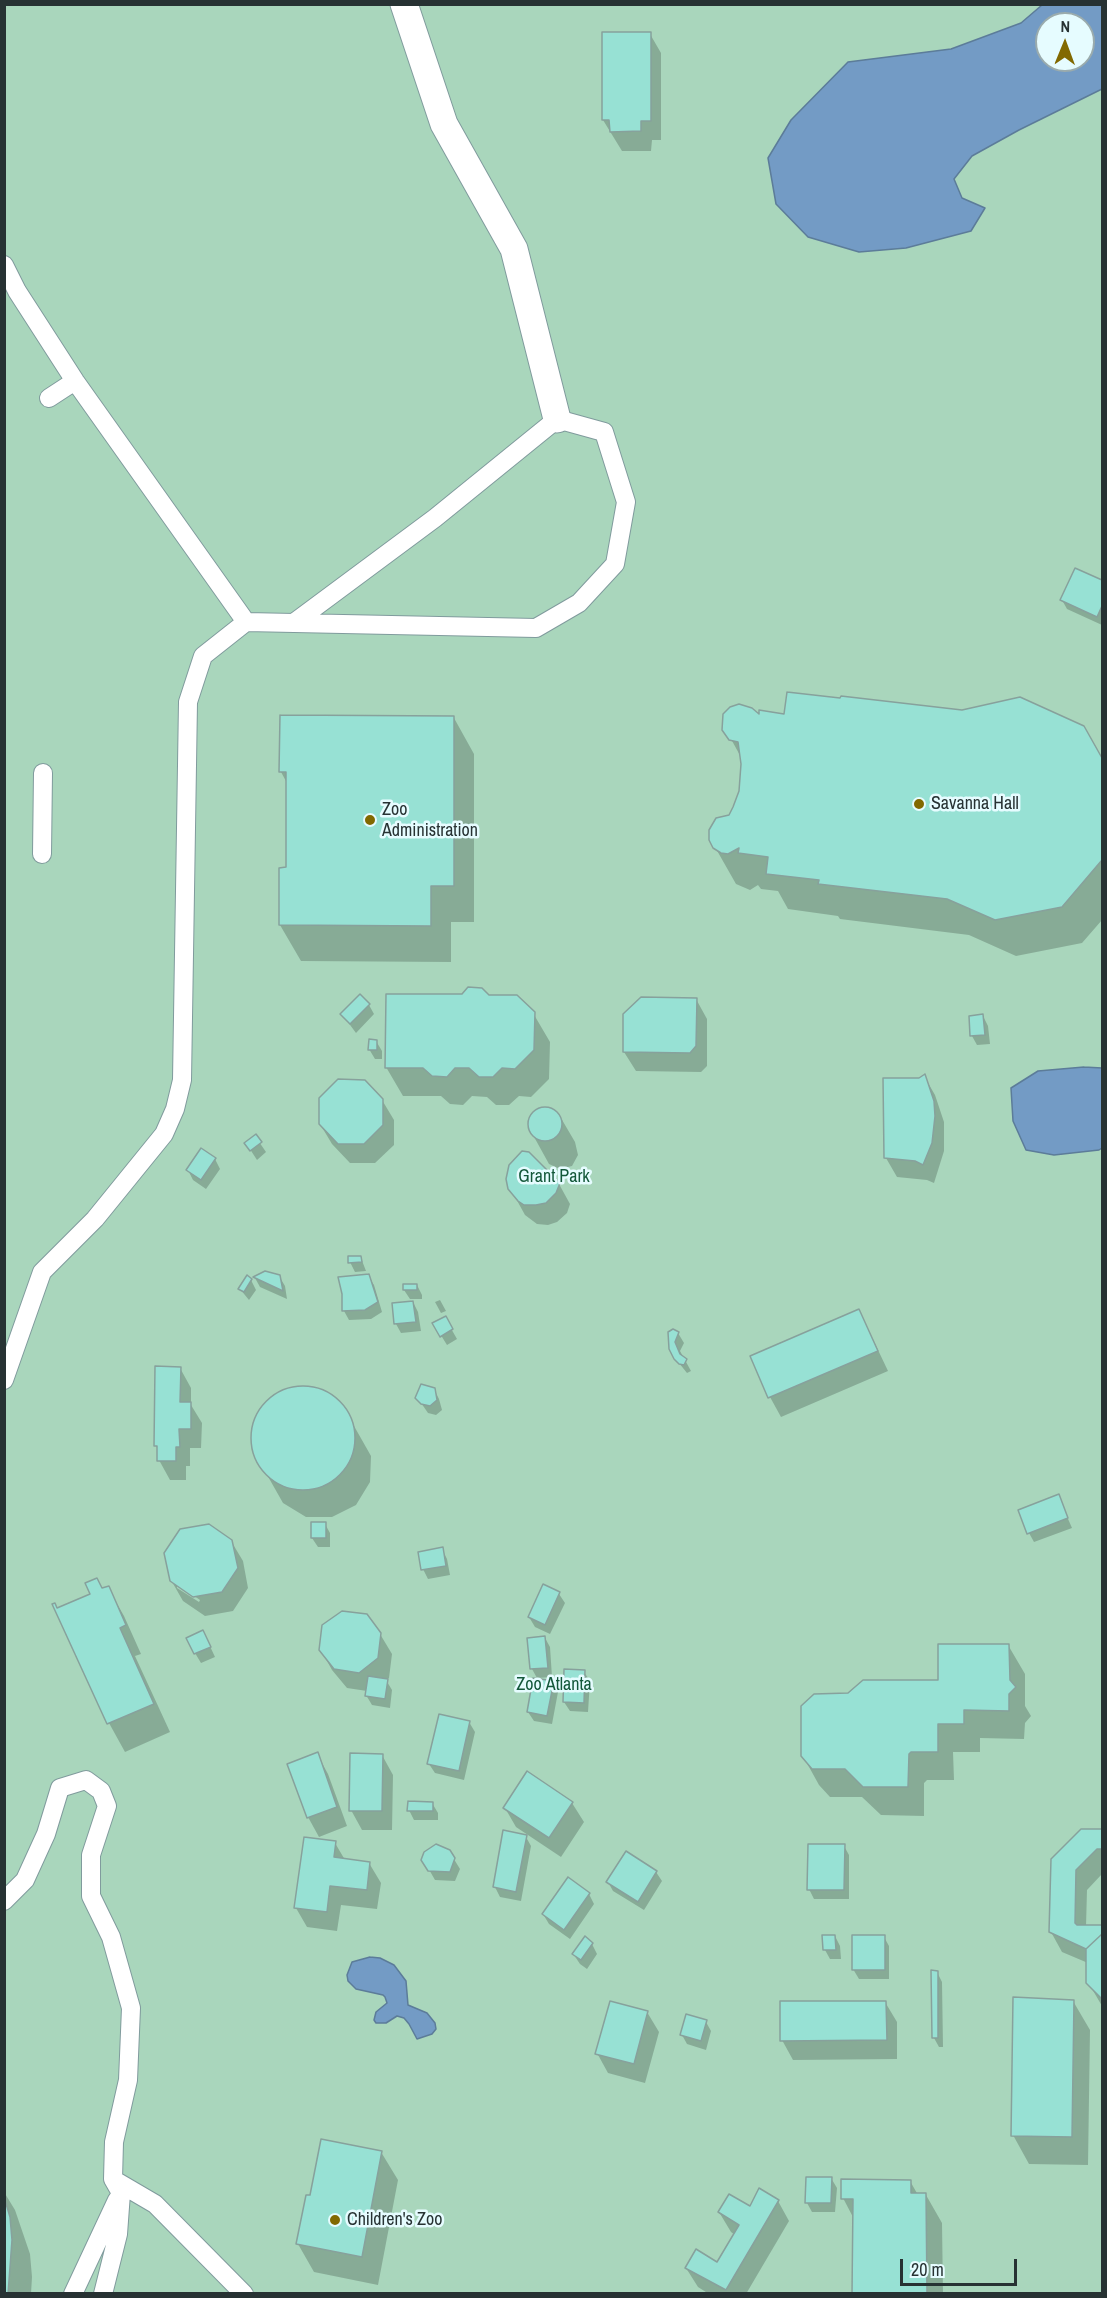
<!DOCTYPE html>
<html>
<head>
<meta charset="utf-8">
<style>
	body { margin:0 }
	#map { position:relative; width:1107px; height:2298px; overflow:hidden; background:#d4f0f3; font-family:"Archivo Narrow",sans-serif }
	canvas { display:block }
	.frame { position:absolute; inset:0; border:6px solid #273233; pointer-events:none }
	.north { position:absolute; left:1035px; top:12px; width:60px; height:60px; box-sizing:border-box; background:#e6fcff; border:2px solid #9aabad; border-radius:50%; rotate:1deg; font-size:16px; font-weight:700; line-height:24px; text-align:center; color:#273233 }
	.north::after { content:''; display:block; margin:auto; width:21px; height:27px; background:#826901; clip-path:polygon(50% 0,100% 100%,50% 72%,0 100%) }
	.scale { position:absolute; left:900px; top:2259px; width:117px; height:27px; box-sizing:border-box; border:3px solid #273233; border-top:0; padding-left:8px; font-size:18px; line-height:21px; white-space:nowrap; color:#273233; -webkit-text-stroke:4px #e6fcff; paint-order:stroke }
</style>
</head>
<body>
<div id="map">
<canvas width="1107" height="2298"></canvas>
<div class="frame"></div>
<div class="north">N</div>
<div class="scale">20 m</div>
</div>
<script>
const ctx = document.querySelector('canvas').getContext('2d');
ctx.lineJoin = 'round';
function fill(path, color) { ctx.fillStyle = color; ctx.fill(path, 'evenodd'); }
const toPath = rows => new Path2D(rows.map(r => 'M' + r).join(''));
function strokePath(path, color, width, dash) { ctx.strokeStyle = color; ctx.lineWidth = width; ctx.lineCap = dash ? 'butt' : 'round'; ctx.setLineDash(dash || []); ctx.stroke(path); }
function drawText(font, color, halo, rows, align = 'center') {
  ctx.font = font + ' "Archivo Narrow",sans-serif'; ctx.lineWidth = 5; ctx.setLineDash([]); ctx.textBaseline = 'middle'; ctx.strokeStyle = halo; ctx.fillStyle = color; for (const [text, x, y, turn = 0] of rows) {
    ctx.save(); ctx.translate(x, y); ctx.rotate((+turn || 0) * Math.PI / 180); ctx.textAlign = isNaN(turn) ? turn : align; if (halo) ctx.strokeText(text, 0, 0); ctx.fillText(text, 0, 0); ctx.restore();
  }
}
fill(toPath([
	[5,5,1102,5,1102,2293,5,2294],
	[1047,24,1083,24,1083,60,1047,60]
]), '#a9d6bc');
const water = toPath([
	[1042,5,1102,5,1102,89,1019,130,972,156,954,179,962,198,985,208,971,231,906,248,859,252,808,237,776,204,768,158,791,120,848,62,951,49,1021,23,1042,5],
	[1047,24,1083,24,1083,60,1047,60,1047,24],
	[1084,1067,1102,1068,1102,1148,1099,1150,1054,1155,1026,1150,1013,1121,1011,1088,1038,1071,1084,1067],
	[370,1957,380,1958,394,1965,406,1981,408,2005,427,2013,435,2023,436,2029,432,2034,417,2039,409,2024,404,2018,397,2016,386,2023,376,2023,374,2020,376,2012,387,2003,385,1997,383,1995,356,1989,348,1981,347,1975,352,1962,370,1957]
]);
fill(water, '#739bc5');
strokePath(water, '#5c7c99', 1.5);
fill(toPath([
	[650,34,661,53,661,140,652,140,651,151,622,151,603,120],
	[1075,570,1102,582,1102,625,1067,609,1062,600],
	[785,716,1083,728,1102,761,1102,920,1082,943,1016,956,969,935,840,919,838,916,788,909,778,891,761,889,758,885,750,890,736,884,711,840,730,816,741,791,742,759,731,739,760,718],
	[454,718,474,754,474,922,451,922,451,962,301,961,280,925,280,869,287,869,287,783,281,772],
	[489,996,533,1013,550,1042,549,1079,531,1097,519,1096,509,1105,496,1105,487,1097,472,1096,463,1105,450,1104,441,1096,403,1096,386,1067],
	[696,999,707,1019,707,1066,701,1072,636,1071,624,1052],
	[369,1005,374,1014,356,1033,342,1014],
	[983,1016,988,1026,990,1044,977,1045,972,1036],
	[376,1041,382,1051,382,1059,375,1059,369,1049],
	[924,1076,935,1095,944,1122,944,1151,934,1183,927,1180,897,1177,886,1158],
	[382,1100,394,1120,394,1145,375,1163,350,1163,332,1144,320,1124],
	[547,1107,558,1113,575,1142,578,1155,572,1166,560,1169,549,1164,533,1135,529,1123,535,1111],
	[255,1136,266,1152,257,1160,246,1143],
	[215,1159,220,1169,206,1189,193,1180,188,1170],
	[559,1184,570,1204,567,1213,557,1222,548,1225,537,1224,525,1215,514,1195],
	[361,1258,366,1271,355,1272,350,1262],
	[279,1276,285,1286,287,1299,260,1287,255,1278],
	[368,1276,374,1285,382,1312,371,1319,349,1320,344,1311],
	[251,1280,256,1290,249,1300,240,1289],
	[417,1285,422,1295,422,1299,410,1299,404,1290],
	[440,1300,446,1311,441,1313,435,1302],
	[413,1302,418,1312,421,1331,401,1333,396,1324,394,1304],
	[859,1310,888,1371,781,1417,770,1397],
	[445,1318,457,1339,447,1345,434,1324],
	[670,1333,678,1333,684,1343,680,1351,691,1371,687,1373,675,1358],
	[180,1368,191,1388,191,1405,202,1423,201,1448,190,1448,190,1466,186,1466,186,1480,170,1480,159,1460,159,1451,156,1446],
	[291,1388,318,1389,341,1403,371,1456,370,1482,356,1505,332,1517,306,1517,283,1503,253,1450,254,1424,268,1401],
	[434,1389,439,1399,442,1410,436,1415,428,1413,417,1397],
	[1058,1496,1072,1528,1034,1542,1029,1533],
	[325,1524,330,1533,330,1547,318,1547,312,1538],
	[231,1541,243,1561,248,1588,233,1611,205,1616,183,1601,171,1580],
	[177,1584,200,1600,199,1602,177,1588],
	[442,1549,447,1559,450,1575,428,1579,423,1569],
	[108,1588,124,1616,141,1654,135,1656,170,1732,125,1752,109,1723,54,1605,57,1610],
	[559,1594,565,1603,550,1634,535,1627,529,1617],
	[380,1634,392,1654,389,1678,386,1680,392,1690,390,1708,372,1705,366,1695,367,1691,347,1688,332,1670,321,1650],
	[545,1638,550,1647,552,1677,537,1678,532,1669],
	[208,1642,215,1657,201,1663,195,1653],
	[1008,1645,1025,1674,1025,1706,1031,1716,1025,1723,1024,1739,980,1738,980,1752,953,1752,954,1780,927,1780,924,1783,924,1816,881,1815,862,1797,830,1797,819,1785,803,1756,849,1694,940,1681],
	[584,1672,590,1681,588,1712,570,1711,564,1702],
	[553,1683,558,1692,552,1724,534,1721,528,1712],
	[469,1722,475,1732,464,1780,435,1773,429,1764],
	[317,1754,328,1774,347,1826,319,1837,308,1817],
	[382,1755,393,1775,392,1830,362,1830,351,1810],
	[432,1803,438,1813,438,1820,414,1820,409,1810],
	[572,1803,584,1822,561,1857,516,1827,505,1808],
	[1082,1830,1102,1831,1102,1874,1087,1890,1086,1927,1102,1927,1102,2006,1088,1982,1088,1963,1062,1952,1051,1932],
	[526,1837,531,1846,521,1901,500,1897,495,1887],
	[335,1843,345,1860,369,1863,381,1883,377,1909,341,1905,337,1931,307,1927,296,1908],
	[844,1846,849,1855,849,1899,814,1899,809,1889],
	[449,1851,460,1869,455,1881,435,1880,423,1859],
	[656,1872,662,1881,644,1910,613,1891,608,1882],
	[589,1894,594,1904,570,1939,549,1924,543,1914],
	[835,1936,840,1946,841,1959,830,1959,825,1950],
	[884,1937,889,1946,889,1979,859,1979,853,1969],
	[592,1944,597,1954,587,1969,580,1964,574,1955],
	[937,1972,942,1982,943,2047,939,2047,934,2038],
	[1073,2001,1090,2030,1088,2165,1029,2164,1013,2135],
	[885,2002,897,2022,897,2059,793,2060,782,2040],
	[647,2012,659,2032,645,2083,608,2073,597,2053],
	[706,2022,711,2031,706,2050,687,2044,682,2035],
	[381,2152,398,2180,378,2285,314,2272,298,2244],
	[831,2178,837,2188,835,2212,812,2212,807,2203,807,2179],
	[910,2181,918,2195,926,2195,942,2223,943,2294,853,2294,854,2219,843,2198],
	[4,2192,15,2210,30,2254,32,2277,31,2294,4,2294],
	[778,2201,789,2221,746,2294,709,2294,698,2287,686,2268,718,2264,735,2235,731,2232,719,2212,750,2208]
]), '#0003');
const building = toPath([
	[602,32,651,32,651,121,641,121,641,131,610,132,609,120,602,120,602,32],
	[1075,568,1102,580,1102,606,1097,617,1060,600,1075,568],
	[787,692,840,698,841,696,962,710,1020,697,1084,726,1102,758,1102,860,1062,907,995,920,947,899,818,884,819,880,766,874,768,857,738,853,739,848,728,854,721,853,713,848,709,840,709,830,716,818,729,815,733,807,739,791,741,764,738,742,729,740,722,730,723,714,730,707,739,704,752,708,759,714,759,710,784,714,787,692],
	[280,715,454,716,454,886,431,886,431,926,279,925,279,868,286,867,286,772,279,772,280,715],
	[468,987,482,988,489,995,517,995,535,1012,534,1050,515,1069,502,1068,493,1077,479,1077,469,1068,455,1068,447,1077,432,1076,423,1068,385,1068,386,994,462,994,468,987],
	[360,994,370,1004,350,1024,340,1014,360,994],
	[641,997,697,998,696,1046,690,1053,623,1052,623,1014,641,997],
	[983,1014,985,1035,970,1036,969,1016,983,1014],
	[369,1039,377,1040,377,1050,368,1050,369,1039],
	[925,1074,934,1101,935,1116,932,1143,923,1165,915,1161,884,1158,883,1078,919,1078,925,1074],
	[338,1079,365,1080,383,1099,383,1125,364,1144,338,1144,319,1124,319,1098,338,1079],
	'528 1124a17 17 0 1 1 34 0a17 17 0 1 1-34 0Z',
	[256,1134,262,1142,250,1151,244,1143,256,1134],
	[201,1148,216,1158,201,1180,186,1170,201,1148],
	[522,1151,529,1152,560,1183,556,1193,546,1203,536,1205,524,1205,518,1201,508,1189,506,1179,509,1165,522,1151],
	[348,1256,361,1256,362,1262,348,1263,348,1256],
	[265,1271,280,1275,283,1291,253,1277,265,1271],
	[369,1274,378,1302,365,1310,342,1311,342,1294,338,1277,369,1274],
	[247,1275,252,1279,244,1292,238,1289,247,1275],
	[403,1284,417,1284,417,1290,403,1290,403,1284],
	[413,1301,416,1322,394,1324,392,1303,413,1301],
	[859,1309,878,1351,768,1398,750,1356,859,1309],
	[446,1316,453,1329,440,1337,432,1323,446,1316],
	[673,1329,679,1332,675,1342,680,1354,687,1359,684,1365,679,1364,674,1359,669,1349,668,1332,673,1329],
	[155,1366,181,1367,180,1402,191,1402,191,1429,179,1429,180,1447,176,1447,176,1461,157,1461,157,1446,154,1446,155,1366],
	[421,1384,435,1388,437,1400,430,1406,421,1404,415,1398,421,1384],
	'251 1438a52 52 0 1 1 104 0a52 52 0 1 1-104 0Z',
	[1059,1494,1068,1518,1027,1534,1018,1510,1059,1494],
	[311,1522,326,1522,326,1538,311,1538,311,1522],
	[209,1524,232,1540,238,1568,222,1592,193,1597,170,1581,164,1553,180,1529,209,1524],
	[443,1547,446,1566,421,1570,418,1552,443,1547],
	[97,1578,102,1588,109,1586,126,1625,120,1628,154,1704,107,1724,52,1604,55,1603,57,1608,90,1594,85,1583,97,1578],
	[543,1584,560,1592,545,1625,528,1617,543,1584],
	[342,1611,367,1614,381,1633,378,1658,359,1673,334,1669,319,1650,322,1625,342,1611],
	[203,1630,211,1647,194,1654,186,1638,203,1630],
	[545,1636,548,1668,530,1669,527,1638,545,1636],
	[938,1644,1009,1644,1010,1680,1016,1687,1009,1694,1009,1711,964,1710,964,1724,938,1724,938,1752,911,1752,909,1754,908,1787,863,1787,845,1769,812,1769,801,1756,801,1706,814,1694,848,1693,863,1680,938,1680,938,1644],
	[564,1669,585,1670,584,1703,563,1702,564,1669],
	[368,1676,388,1679,385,1699,365,1696,368,1676],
	[533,1678,554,1681,547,1716,527,1712,533,1678],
	[439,1714,470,1721,459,1771,427,1764,439,1714],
	[318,1752,337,1807,307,1818,287,1764,318,1752],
	[350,1753,383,1754,382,1811,349,1811,350,1753],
	[527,1771,573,1802,549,1838,503,1808,527,1771],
	[408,1801,433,1802,433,1811,407,1811,408,1801],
	[1081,1829,1102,1829,1102,1849,1097,1849,1076,1870,1075,1923,1077,1925,1102,1925,1102,1934,1086,1949,1049,1932,1051,1859,1081,1829],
	[503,1830,527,1835,516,1892,493,1887,503,1830],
	[304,1837,336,1841,334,1857,370,1862,367,1890,330,1886,327,1912,294,1908,304,1837],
	[436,1844,450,1850,455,1858,450,1872,428,1871,421,1860,424,1852,436,1844],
	[808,1844,845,1844,844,1890,807,1890,808,1844],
	[626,1851,657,1871,638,1902,606,1882,626,1851],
	[568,1877,590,1893,564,1930,542,1914,568,1877],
	[1102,1934,1102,1999,1086,1983,1086,1949,1102,1934],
	[822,1935,835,1935,836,1950,823,1950,822,1935],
	[852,1935,885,1935,885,1970,852,1970,852,1935],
	[585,1936,593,1943,581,1960,572,1954,585,1936],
	[931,1970,938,1971,938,2038,932,2038,931,1970],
	[1013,1997,1074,2000,1072,2137,1011,2136,1013,1997],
	[610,2001,648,2011,634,2064,595,2054,610,2001],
	[780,2001,886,2001,887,2040,780,2041,780,2001],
	[686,2014,707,2020,701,2041,680,2035,686,2014],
	[321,2139,382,2151,362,2257,296,2244,306,2195,310,2195,321,2139],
	[806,2177,832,2177,831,2203,805,2203,806,2177],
	[841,2179,911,2180,911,2193,926,2193,927,2294,852,2294,853,2199,841,2199,841,2179],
	[759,2188,779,2200,726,2290,685,2268,696,2249,717,2262,739,2225,718,2212,729,2194,750,2206,759,2188],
	[4,2197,10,2217,12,2240,8,2294,4,2294,4,2197]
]);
fill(building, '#97e1d4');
strokePath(building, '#87a19c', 1.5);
const service = toPath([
	[4,265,17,291,75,381,246,622,536,628,579,603,615,564,626,502,604,432,557,419,435,518,295,622],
	[49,398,75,381],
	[42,854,43,773],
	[4,1380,42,1272,95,1219,164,1134,175,1109,182,1080,188,702,203,656,246,622],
	[4,1901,25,1880,46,1834,60,1788,86,1780,101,1791,107,1806,91,1855,91,1896,111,1937,131,2008,128,2080,114,2142,113,2179,121,2193,118,2234,103,2294],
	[114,2180,155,2204,244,2294],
	[73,2294,117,2200]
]);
const pedestrian = toPath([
	[404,4,444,124,514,249,557,419]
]);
strokePath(service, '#809b9d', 20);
strokePath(pedestrian, '#809b9d', 29);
strokePath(service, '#fff', 18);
strokePath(pedestrian, '#fff', 27);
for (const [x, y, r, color] of [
	[919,804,6,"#826901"],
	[370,820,6,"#826901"],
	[335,2220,6,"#826901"]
]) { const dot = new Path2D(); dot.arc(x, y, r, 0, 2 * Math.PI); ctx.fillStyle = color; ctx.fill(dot); strokePath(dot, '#e6fcff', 2); }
drawText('18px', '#273233', '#e6fcff', [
	["Savanna Hall",931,804],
	["Zoo",382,810],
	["Administration",382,831],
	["Children's Zoo",347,2220]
], 'left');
drawText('18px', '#13583a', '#e6fcff', [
	["Grant Park",554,1177],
	["Zoo Atlanta",554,1685]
]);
</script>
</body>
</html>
